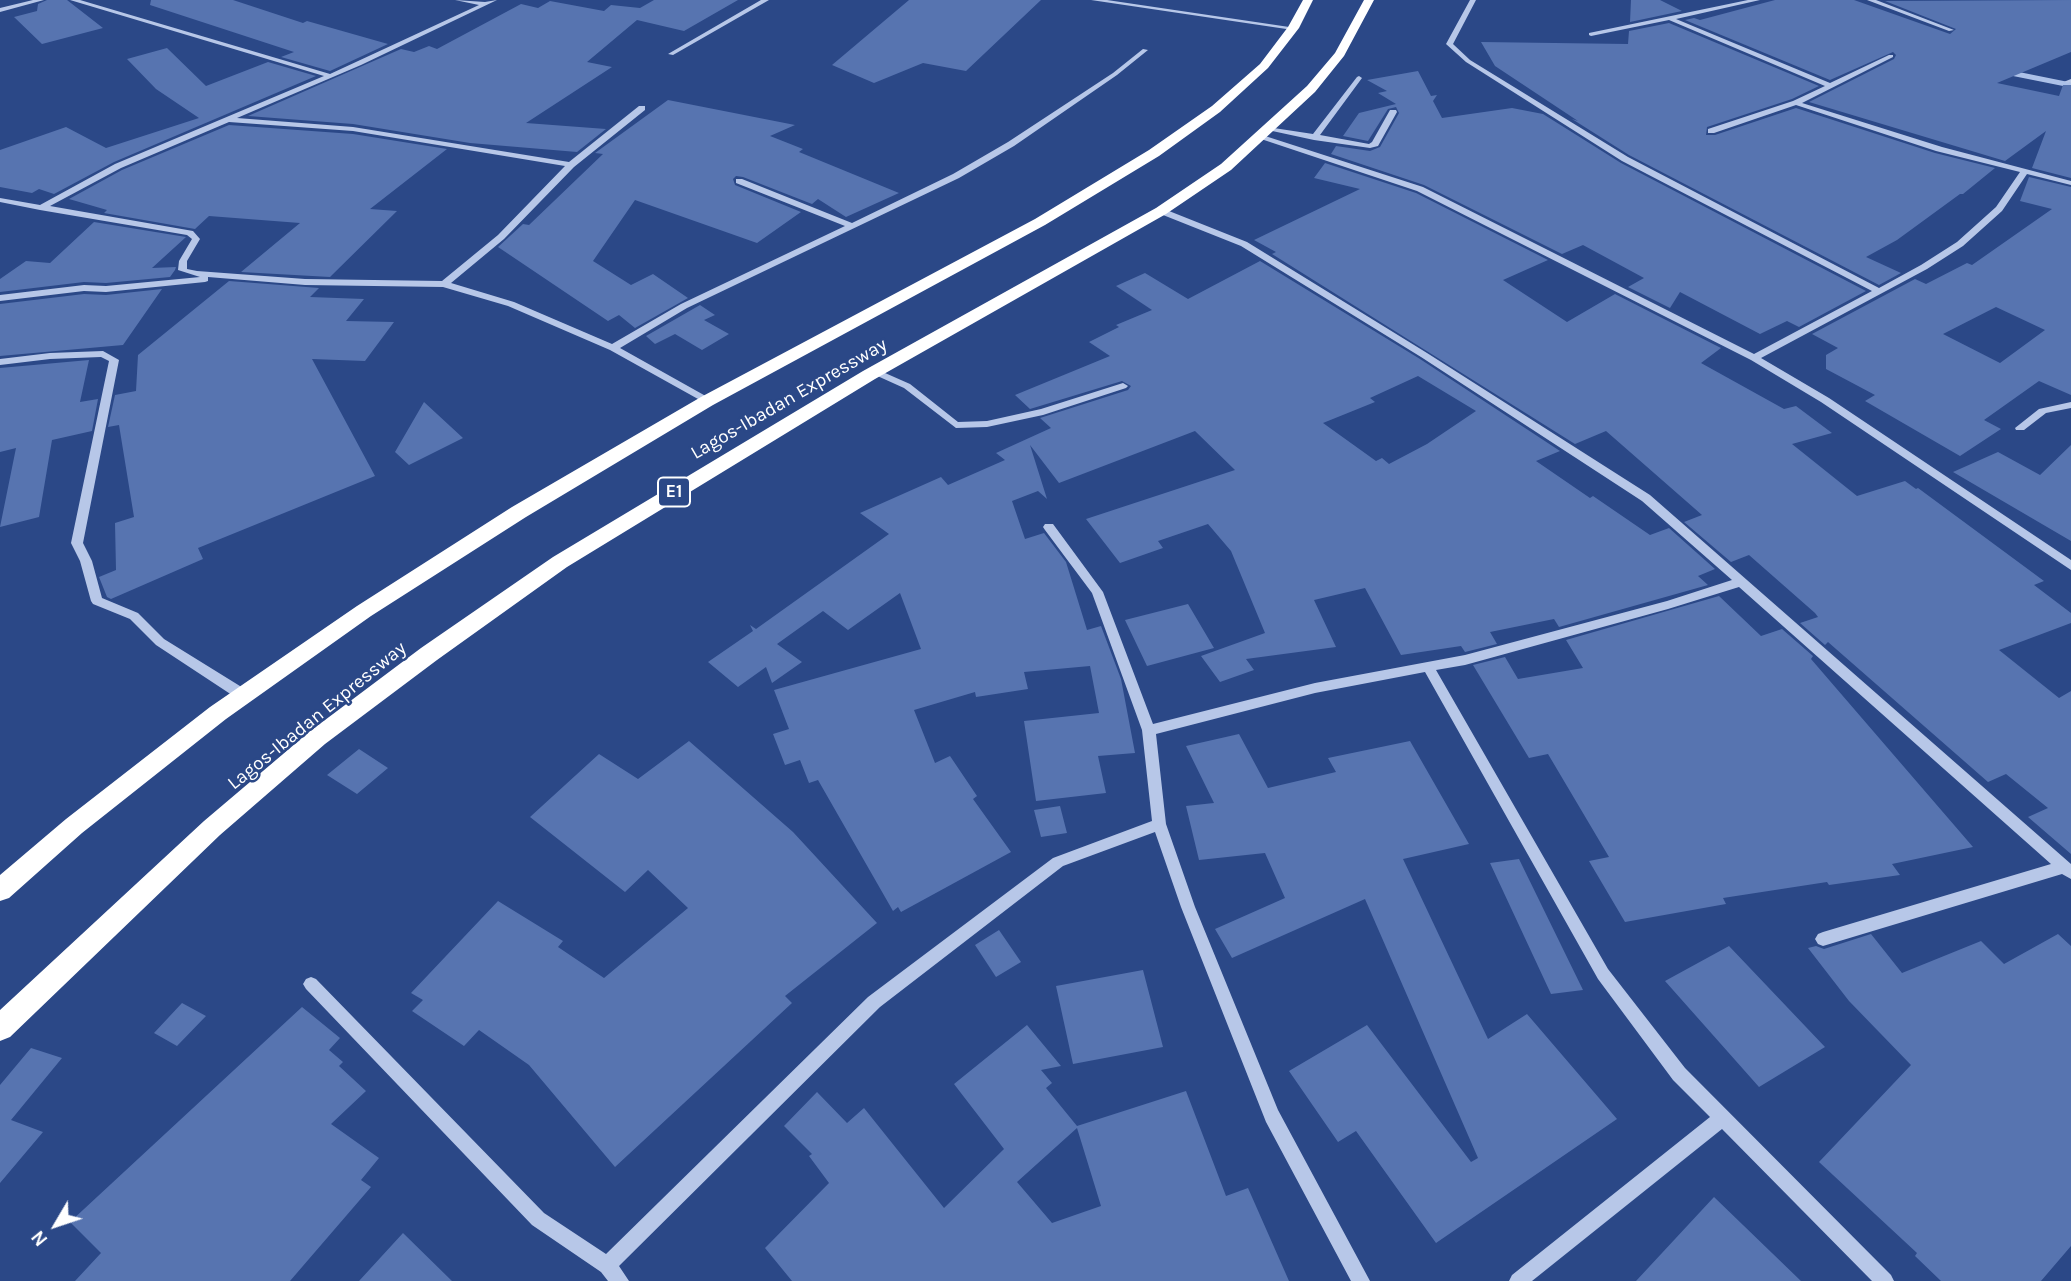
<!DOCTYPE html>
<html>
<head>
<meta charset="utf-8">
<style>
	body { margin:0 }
	#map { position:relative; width:2071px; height:1281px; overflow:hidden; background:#2b4887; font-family:Karla,sans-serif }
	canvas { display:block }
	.north { position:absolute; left:21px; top:1190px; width:70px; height:70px; -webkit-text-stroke:5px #2b4887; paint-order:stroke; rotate:231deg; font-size:19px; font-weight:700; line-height:28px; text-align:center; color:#fff }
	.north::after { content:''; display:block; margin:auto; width:24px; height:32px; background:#fff; clip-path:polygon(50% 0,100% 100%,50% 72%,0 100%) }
</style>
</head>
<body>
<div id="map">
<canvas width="2071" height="1281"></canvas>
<div class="north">N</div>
</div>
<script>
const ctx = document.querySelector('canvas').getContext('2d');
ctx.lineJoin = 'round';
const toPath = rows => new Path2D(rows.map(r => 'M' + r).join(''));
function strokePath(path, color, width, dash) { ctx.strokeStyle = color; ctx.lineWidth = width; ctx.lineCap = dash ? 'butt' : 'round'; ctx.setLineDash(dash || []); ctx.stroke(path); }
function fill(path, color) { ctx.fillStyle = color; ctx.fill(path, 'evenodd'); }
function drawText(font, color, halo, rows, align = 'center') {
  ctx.font = font + ' Karla,sans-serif'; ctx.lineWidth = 5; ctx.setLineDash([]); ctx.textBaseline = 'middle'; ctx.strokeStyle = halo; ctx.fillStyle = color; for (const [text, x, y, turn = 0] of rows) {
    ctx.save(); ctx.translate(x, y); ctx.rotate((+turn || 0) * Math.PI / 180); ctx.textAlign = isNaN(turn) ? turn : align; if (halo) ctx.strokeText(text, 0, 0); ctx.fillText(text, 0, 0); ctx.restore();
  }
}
strokePath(toPath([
	[2006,72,2071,85]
]), '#acc1e8', 5);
fill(toPath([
	[47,0,67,0,103,28,42,44,14,17,37,11,38,4],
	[151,0,233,0,303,23,307,21,388,44,330,71,281,57,294,52,150,5],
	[654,0,738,0,684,31,637,20,587,62,612,67,526,123,606,129,577,152,470,143,353,124,248,116,401,49,414,52,429,46,437,49,521,4,538,8,550,1,604,11,611,5,640,8],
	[909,0,1041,0,966,71,923,63,874,83,832,65],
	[1631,0,1660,0,1682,11,1630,22],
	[1775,0,1854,0,1950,34,1956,29,1885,1,2071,0,2071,52,1997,83,2059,96,2063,85,2071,85,2071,178,2032,168,2046,131,2005,161,1809,102,1894,59,1896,55,1893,52,1830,80,1685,20,1694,18,1700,20],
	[1669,23,1819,86,1792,99,1707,127,1706,135,1715,135,1796,108,1935,153,1995,168,1963,194,1960,194,1897,240,1866,257,1901,273,1879,285,1629,155,1572,119,1578,121,1495,66,1481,42,1628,44,1629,31],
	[167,48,206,86,268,62,316,76,114,162,54,194,39,189,32,193,0,187,0,150,66,127,106,148,199,118,156,89,127,59],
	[1418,71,1431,96,1437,95,1433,101,1442,118,1512,108,1543,114,1621,163,1866,291,1799,327,1787,321,1760,334,1680,292,1670,308,1628,287,1644,278,1583,245,1562,254,1424,185,1331,154,1336,146,1370,151,1380,147,1399,113,1396,107,1388,109,1368,141,1343,136,1359,113,1396,104,1378,93,1387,91,1367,80],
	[668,100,795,125,770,136,803,149,799,152,899,193,846,217,818,199,812,204,743,177,736,176,733,179,735,185,801,212,757,243,635,200,593,261,631,285,653,274,688,298,635,328,619,315,608,321,498,247,523,224,529,225,603,154,595,153],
	[229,125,353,134,447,149,370,209,397,211,330,277,241,272,300,223,209,216,195,229,104,213,107,210,69,199,122,170],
	[1325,163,1416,193,1548,260,1503,280,1567,322,1615,294,1719,347,1721,348,1701,363,1784,409,1796,406,1832,433,1792,444,1857,496,1905,481,1916,489,1918,488,2044,581,2034,585,2071,613,2071,623,1999,650,2059,698,2071,691,2071,854,2028,817,2048,808,2006,774,1988,782,1828,642,1825,645,1800,623,1818,617,1815,613,1749,555,1731,562,1684,522,1702,515,1606,431,1575,444,1272,254,1276,252,1254,240,1360,189,1314,178],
	[2029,177,2071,187,2071,395,2039,381,1984,420,2001,429,1960,456,1865,401,1875,395,1826,369,1826,355,1838,348,1812,334,1915,279,1926,284,1967,263,1972,265,2052,209,2020,201],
	[1996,307,2045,330,2000,363,1943,334],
	[94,222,186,237,152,268,176,267,175,270,170,277,106,283,84,282,0,292,0,279,26,261,50,263],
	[1260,261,1420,359,1560,451,1536,461,1590,498,1593,496,1650,535,1669,528,1715,569,1698,576,1708,585,1559,627,1554,619,1490,632,1497,644,1465,652,1461,646,1401,655,1365,588,1314,600,1336,647,1246,659,1254,670,1220,682,1201,656,1265,633,1231,551,1208,524,1158,541,1163,548,1120,563,1086,519,1235,470,1195,431,1059,483,1030,445,1047,499,1038,491,1012,501,1025,539,1044,533,1066,562,1087,630,1101,626,1121,679,1135,753,1098,756,1106,793,1036,801,1024,721,1099,713,1090,666,1024,672,1028,689,976,697,975,692,914,710,935,763,950,756,977,796,973,799,1011,852,901,912,898,907,893,911,818,780,809,783,800,760,785,765,773,734,789,729,774,690,921,649,900,593,848,630,823,611,777,644,802,662,772,683,766,667,738,687,708,662,753,631,750,625,756,629,889,534,860,513,941,477,948,485,1005,460,996,453,1051,428,1040,418,1128,390,1131,386,1122,381,1030,409,1015,395,1110,356,1089,342,1119,327,1116,325,1152,310,1116,286,1145,273,1188,299],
	[1418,376,1476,411,1427,444,1389,464,1382,458,1376,461,1323,423,1375,402,1370,398],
	[229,281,319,288,310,297,364,299,346,321,394,322,365,361,312,359,375,476,198,548,203,559,111,599,107,597,99,577,116,570,115,523,134,517,119,425,108,427,115,395,136,391,138,355],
	[162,289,123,345,0,356,0,304,84,294,106,295],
	[700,305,715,315,704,320,729,334,702,350,675,334,655,344,646,336],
	[89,360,80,402,98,399,92,431,52,440,39,517,0,527,16,448,0,452,0,368],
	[424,402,463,438,409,465,395,452],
	[2071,445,2071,541,1953,472,1998,452,2040,475],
	[1719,596,1761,636,1782,629,1813,656,1811,659,1973,847,1892,864,1900,875,1829,885,1827,882,1723,898,1726,904,1625,922,1589,861,1609,857,1548,754,1529,758,1473,665,1505,657,1518,679,1583,668,1566,640],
	[1188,604,1214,648,1147,666,1125,620],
	[1239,734,1268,788,1336,772,1328,758,1410,741,1469,844,1403,859,1488,1039,1527,1014,1617,1119,1436,1243,1356,1131,1338,1142,1289,1071,1367,1025,1471,1162,1478,1158,1365,899,1232,958,1215,929,1285,898,1265,853,1199,860,1186,806,1214,803,1186,746],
	[689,741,793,832,877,923,785,996,792,1003,615,1167,529,1065,479,1030,464,1046,412,1011,423,1000,411,993,498,901,563,941,558,947,604,978,688,908,648,870,625,892,530,817,599,754,638,779],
	[359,749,388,768,357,794,327,775],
	[1060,806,1067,833,1041,837,1034,810],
	[1519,859,1583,990,1551,994,1490,863],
	[999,930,1021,962,996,977,975,945],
	[1871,934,1902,973,1981,941,2004,964,2058,934,2071,946,2071,1246,2041,1281,1941,1281,1915,1256,1917,1253,1819,1162,1911,1065,1849,1001,1808,948,1816,946,1824,949],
	[1729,946,1825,1047,1759,1087,1665,981],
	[1143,970,1163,1047,1073,1064,1056,986],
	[182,1003,206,1016,177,1046,154,1033],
	[302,1007,340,1038,329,1050,343,1062,339,1066,366,1091,331,1124,379,1158,361,1180,371,1187,290,1281,75,1281,101,1253,70,1222],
	[1027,1025,1061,1066,1041,1070,1052,1083,1046,1088,1077,1126,1186,1091,1226,1196,1248,1188,1289,1281,792,1281,765,1248,829,1183,809,1156,812,1154,784,1126,817,1092,847,1123,864,1108,944,1208,1004,1149,954,1084],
	[1077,1128,1101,1206,1052,1223,1017,1182],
	[31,1048,62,1058,11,1120,43,1132,0,1183,0,1085],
	[1714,1197,1801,1281,1636,1281],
	[403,1233,452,1281,359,1281]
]), '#5774b0');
fill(toPath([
	[33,0,44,0,0,12,0,8,33,0],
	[70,0,80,0,330,74,479,5,455,0,485,2,497,0,361,65,237,118,353,127,569,162,639,106,645,106,645,110,574,167,504,239,451,283,514,302,612,344,681,304,845,226,736,183,736,179,742,179,852,223,953,174,1008,142,1113,73,1143,49,1148,50,1117,75,1014,146,959,178,687,308,620,348,711,399,712,401,707,404,610,350,508,306,443,287,305,285,208,277,208,281,205,282,106,292,84,291,0,301,0,295,84,285,106,286,200,277,178,270,179,261,192,239,187,235,40,210,0,202,0,198,40,205,115,164,324,76,70,0],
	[229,122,353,131,565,166,498,235,442,281,305,279,197,271,187,269,187,261,200,239,193,231,50,206,121,168,229,122],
	[761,0,769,0,673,55,668,54,761,0],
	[1091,0,1107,0,1296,28,1293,30,1091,0],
	[1470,0,1476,0,1453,44,1470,60,1628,157,1879,288,1921,265,1957,242,1996,207,2020,172,1936,151,1796,105,1714,133,1708,133,1708,129,1793,101,1825,86,1669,20,1591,36,1589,35,1589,33,1748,0,1760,0,1676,19,1830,83,1889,55,1893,55,1893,57,1802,103,1942,147,2071,181,2071,185,2027,174,2002,211,1963,246,1927,269,1761,358,1829,398,2071,560,2071,570,1821,402,1751,360,1417,191,1255,137,1262,135,1423,187,1754,354,1872,291,1622,161,1466,62,1446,44,1470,0],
	[1867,0,1876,0,1954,30,1949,31,1867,0],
	[1359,76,1362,78,1320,135,1369,144,1372,142,1390,110,1396,110,1397,112,1378,146,1370,148,1314,140,1263,129,1267,127,1313,134,1357,77,1359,76],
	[2071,79,2071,83,2064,82,2066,81,2071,79],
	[1158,209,1164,209,1247,242,1427,353,1650,495,2071,864,2071,879,2062,874,1823,946,1818,944,1815,939,1818,934,1823,932,2051,864,1739,587,1668,609,1465,665,1436,670,1608,969,1685,1068,1891,1275,1894,1281,1872,1281,1722,1129,1532,1281,1509,1281,1512,1275,1710,1117,1673,1080,1598,979,1425,672,1315,693,1156,734,1166,824,1195,907,1278,1110,1370,1281,1351,1281,1266,1122,1181,907,1155,832,1063,866,880,1007,619,1266,629,1281,608,1281,601,1272,532,1225,306,989,303,984,306,979,311,977,316,979,544,1213,606,1254,868,997,1053,858,1152,821,1142,730,1092,593,1045,530,1043,527,1045,524,1053,524,1103,592,1153,724,1315,683,1465,655,1667,601,1732,580,1642,501,1421,357,1241,246,1158,213,1158,209],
	[103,351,119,360,83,543,92,561,102,598,138,613,164,639,248,691,249,695,248,699,238,699,156,645,130,619,93,604,91,601,80,561,71,543,109,361,101,357,50,359,0,365,0,359,50,353,103,351],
	[876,369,910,384,958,422,987,421,1041,409,1123,383,1128,386,1126,388,1043,415,987,427,956,428,904,388,873,374,871,372,876,369],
	[2071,402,2071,408,2046,413,2024,430,2016,430,2015,428,2039,409,2071,402]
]), '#b7c7e8');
fill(toPath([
	[1303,0,1313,0,1299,28,1268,68,1220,112,1159,156,1045,225,713,405,526,517,371,616,226,719,82,833,9,898,0,901,0,875,66,819,210,707,357,606,512,507,701,397,1035,219,1149,150,1212,106,1260,64,1288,27,1303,0],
	[1364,0,1374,0,1344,56,1315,92,1231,170,1166,214,875,379,567,567,437,660,325,744,220,835,10,1037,0,1041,0,1010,204,821,309,732,421,648,553,557,863,371,1156,208,1221,164,1307,86,1335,53,1364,0]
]), '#fff');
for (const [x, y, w] of [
	[674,492,32]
]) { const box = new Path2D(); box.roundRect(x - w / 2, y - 14.5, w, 29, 5); ctx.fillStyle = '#2b4887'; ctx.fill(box); strokePath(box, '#fff', 2); }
drawText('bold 18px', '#fff', null, [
	["E1",674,492]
]);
drawText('19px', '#fff', '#2b4887', [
	["Lagos-Ibadan Expressway",789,399,-30],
	["Lagos-Ibadan Expressway",317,716,-39]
]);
</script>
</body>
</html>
